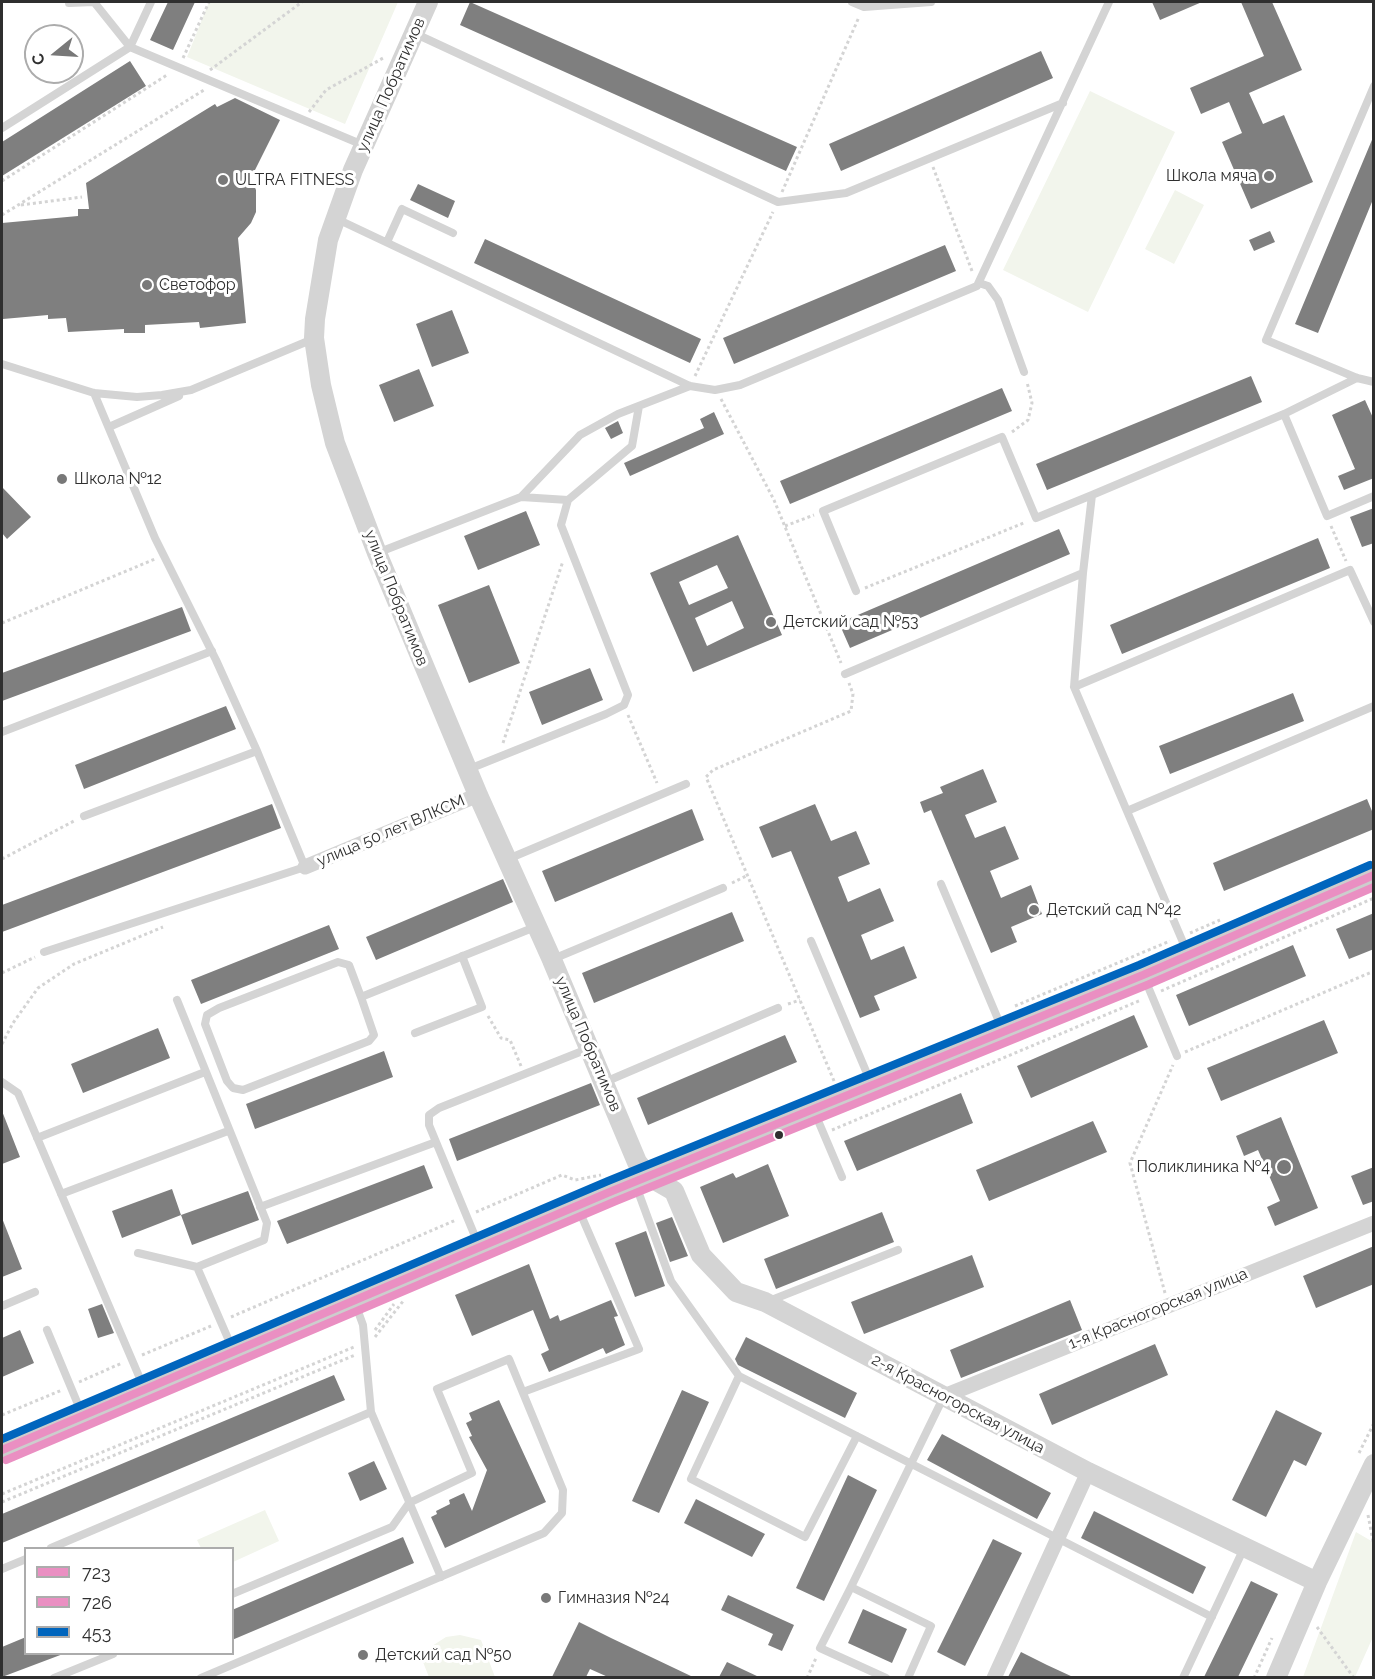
<!DOCTYPE html>
<html>
<head>
<meta charset="utf-8">
<style>
	body { margin:0 }
	#map { position:relative; width:1375px; height:1679px; overflow:hidden; background:#fff; font-family:Raleway,sans-serif }
	canvas { display:block }
	.frame { position:absolute; inset:0; border:3px solid #2f2f2f; pointer-events:none }
	.legend { position:absolute; left:24px; top:1547px; width:210px; height:108px; box-sizing:border-box; background:#fff; border:2px solid #acacac; margin:0; padding:8px 10px; list-style:none; font-size:18px; color:#2f2f2f }
	.legend li { display:flex; align-items:center; gap:12px; height:30px }
	.legend b { width:30px; border:2px solid #acacac }
	.north { position:absolute; left:24px; top:24px; width:60px; height:60px; box-sizing:border-box; background:#fff; border:2px solid #acacac; border-radius:50%; rotate:252deg; font-size:16px; font-weight:700; line-height:24px; text-align:center; color:#2f2f2f }
	.north::after { content:''; display:block; margin:auto; width:21px; height:27px; background:#787878; clip-path:polygon(50% 0,100% 100%,50% 72%,0 100%) }
</style>
</head>
<body>
<div id="map">
<canvas width="1375" height="1679"></canvas>
<div class="frame"></div>
<ul class="legend">
<li><b style="height:8px;background:#ea8fc2"></b>723</li>
<li><b style="height:8px;background:#ea8fc2"></b>726</li>
<li><b style="height:8px;background:#0065bd"></b>453</li>
</ul>
<div class="north">С</div>
</div>
<script>
const ctx = document.querySelector('canvas').getContext('2d');
ctx.lineJoin = 'round';
function fill(path, color) { ctx.fillStyle = color; ctx.fill(path, 'evenodd'); }
const toPath = rows => new Path2D(rows.map(r => 'M' + r).join(''));
function strokePath(path, color, width, dash) { ctx.strokeStyle = color; ctx.lineWidth = width; ctx.lineCap = dash ? 'butt' : 'round'; ctx.setLineDash(dash || []); ctx.stroke(path); }
function drawText(font, color, halo, rows, align = 'center') {
  ctx.font = font + ' Raleway,sans-serif'; ctx.lineWidth = 6; ctx.setLineDash([]); ctx.textBaseline = 'middle'; ctx.strokeStyle = halo; ctx.fillStyle = color; for (const [text, x, y, turn = 0] of rows) {
    ctx.save(); ctx.translate(x, y); ctx.rotate((+turn || 0) * Math.PI / 180); ctx.textAlign = isNaN(turn) ? turn : align; if (halo) ctx.strokeText(text, 0, 0); ctx.fillText(text, 0, 0); ctx.restore();
  }
}
fill(toPath([
	[209,2,398,2,345,124,187,57],
	[1090,91,1175,132,1088,312,1003,270],
	[1175,190,1204,205,1174,264,1145,249],
	[265,1510,279,1541,233,1562,232,1548,201,1548,197,1540],
	[1356,1532,1373,1542,1373,1637,1355,1677,1303,1677],
	[460,1635,481,1640,495,1677,429,1677,423,1662,432,1646,446,1637]
]), '#f2f5ec');
fill(toPath([
	[168,2,195,2,173,50,150,40],
	[470,2,797,147,786,171,460,25],
	[1152,2,1202,2,1160,20],
	[1241,2,1272,2,1302,70,1249,93,1263,124,1284,115,1313,182,1251,209,1222,142,1242,133,1229,102,1201,114,1190,88,1264,56],
	[1041,51,1053,78,841,171,829,144],
	[130,61,146,86,2,176,2,142],
	[235,98,280,120,251,178,256,190,256,212,251,223,238,238,246,323,200,328,199,322,145,325,145,333,124,333,124,329,68,332,66,318,48,319,48,315,3,319,2,223,78,216,78,209,89,209,86,183,215,104,217,107],
	[1374,135,1374,197,1318,333,1295,324],
	[418,184,455,201,448,218,410,200],
	[1270,231,1275,242,1254,251,1249,240],
	[485,239,701,339,690,363,474,263],
	[945,245,956,271,734,364,723,338],
	[452,310,469,353,432,367,416,324],
	[419,369,434,406,394,422,379,385],
	[1251,376,1262,402,1047,490,1036,464],
	[1002,388,1012,411,790,504,780,481],
	[1365,400,1374,420,1374,478,1344,490,1338,476,1355,469,1332,415],
	[714,412,724,434,630,476,624,463,704,428,700,419],
	[618,421,623,433,611,439,605,428],
	[2,487,31,517,7,539,2,533],
	[1374,508,1374,543,1362,547,1350,517],
	[526,511,540,545,478,570,464,536],
	[1059,529,1070,554,850,648,839,623],
	[738,535,782,635,693,672,650,573],
	[717,565,728,588,689,605,679,582],
	[732,601,744,628,707,646,695,618],
	[1318,538,1330,568,1122,654,1110,625],
	[489,585,520,663,469,683,438,605],
	[182,607,191,631,2,701,2,673],
	[590,668,603,700,542,725,529,692],
	[1293,693,1304,721,1170,774,1159,746],
	[226,706,236,729,84,789,75,765],
	[983,769,997,802,965,815,975,838,1005,826,1019,859,990,871,1001,898,1031,885,1042,914,1011,927,1017,942,991,953,931,810,924,813,920,802,943,793,940,787],
	[1367,799,1374,816,1374,829,1224,891,1213,863],
	[272,804,281,828,2,932,2,905],
	[815,804,831,841,856,831,870,864,838,877,848,902,880,888,894,921,861,935,871,960,904,946,917,978,874,996,880,1010,860,1018,791,851,772,858,759,827],
	[692,809,704,840,555,902,542,871],
	[503,879,513,902,376,960,366,937],
	[732,912,744,941,594,1003,582,973],
	[1374,913,1374,949,1349,959,1336,929],
	[329,925,339,949,201,1004,191,980],
	[1293,945,1306,976,1189,1026,1176,995],
	[1134,1015,1148,1047,1031,1098,1017,1066],
	[1324,1020,1338,1053,1221,1101,1207,1068],
	[158,1028,170,1058,83,1093,71,1064],
	[785,1035,797,1062,648,1125,637,1098],
	[384,1051,393,1077,255,1129,246,1104],
	[591,1083,600,1105,457,1161,449,1139],
	[961,1093,973,1123,857,1171,844,1141],
	[2,1111,20,1157,2,1164],
	[1281,1117,1318,1208,1275,1226,1267,1207,1280,1201,1258,1150,1244,1156,1236,1136],
	[1093,1121,1107,1152,989,1201,976,1170],
	[768,1164,789,1216,723,1243,700,1187,733,1173,736,1178],
	[424,1165,433,1188,287,1244,277,1221],
	[1374,1167,1374,1201,1363,1205,1351,1176],
	[172,1189,181,1215,122,1238,112,1211],
	[248,1191,259,1220,192,1245,181,1215],
	[882,1212,894,1242,776,1289,764,1259],
	[672,1217,688,1256,670,1262,656,1223],
	[2,1218,22,1269,2,1277],
	[646,1231,665,1286,635,1297,615,1243],
	[1374,1246,1374,1284,1316,1308,1303,1276],
	[972,1255,984,1287,864,1334,851,1302],
	[529,1264,550,1319,558,1315,560,1321,611,1300,618,1316,614,1317,625,1345,606,1354,603,1348,549,1372,541,1354,549,1350,533,1310,472,1336,455,1295],
	[1070,1300,1082,1330,961,1378,950,1350],
	[102,1304,114,1333,98,1338,88,1309],
	[20,1330,34,1363,2,1377,2,1338],
	[746,1337,857,1393,845,1418,738,1365,735,1359],
	[1155,1344,1168,1375,1052,1425,1039,1394],
	[334,1375,345,1400,2,1543,2,1514],
	[682,1390,709,1402,659,1513,632,1501],
	[499,1400,546,1502,445,1548,431,1517,437,1514,436,1511,450,1504,449,1500,464,1493,472,1511,487,1470,469,1437,472,1436,466,1423,472,1420,469,1413],
	[1276,1410,1322,1433,1306,1466,1294,1460,1266,1517,1232,1500],
	[942,1434,1051,1493,1037,1519,927,1460],
	[374,1461,387,1489,360,1501,348,1473],
	[848,1475,877,1490,824,1601,796,1588],
	[696,1499,765,1534,752,1557,684,1523],
	[1094,1511,1206,1567,1193,1594,1081,1538],
	[403,1537,414,1563,232,1640,232,1610],
	[993,1539,1022,1553,965,1666,937,1652],
	[1251,1581,1278,1594,1238,1677,1204,1677],
	[728,1595,794,1625,782,1651,768,1645,773,1634,721,1610],
	[863,1609,907,1629,892,1663,848,1643],
	[579,1622,611,1638,693,1677,608,1677,590,1669,586,1677,552,1677],
	[26,1637,26,1653,63,1654,2,1677,2,1647],
	[1021,1652,1047,1665,1073,1677,1008,1677],
	[727,1662,759,1677,719,1677]
]), '#7f7f7f');
strokePath(toPath([
	[183,58,209,2],
	[210,70,302,2],
	[309,112,326,90,385,57],
	[933,167,972,271],
	[2,181,167,75],
	[782,192,859,17],
	[21,205,82,197],
	[2,215,204,90],
	[695,376,773,212],
	[721,399,774,500,841,663],
	[1012,432,1028,420,1032,403,1027,382],
	[785,526,814,515],
	[1331,526,1346,561],
	[865,588,1026,522],
	[2,623,155,559],
	[628,715,657,783],
	[503,743,563,561],
	[2,859,74,821],
	[732,883,748,875],
	[1190,933,1220,920],
	[2,973,35,957],
	[1161,991,1374,898],
	[788,1004,800,1000],
	[1015,1006,1170,941],
	[488,1016,501,1038,510,1040,521,1066],
	[2,1044,13,1023,38,988,74,964,163,927],
	[1185,1052,1374,971],
	[834,1081,706,777,713,770,851,711,853,694,849,683],
	[832,1130,1141,1000],
	[476,1212,562,1175,575,1180,601,1175],
	[1165,1293,1130,1163,1173,1065],
	[231,1317,456,1220],
	[375,1330,394,1304],
	[375,1337,404,1300],
	[142,1355,211,1326],
	[79,1382,122,1363],
	[2,1415,62,1390],
	[1359,1453,1374,1423],
	[2,1494,354,1347],
	[2,1502,355,1355],
	[1368,1515,1374,1546],
	[1317,1627,1354,1678],
	[807,1678,816,1658],
	[1254,1678,1272,1638]
]), '#d4d4d4', 3, [3, 3]);
strokePath(toPath([
	[151,2,130,47,363,145],
	[852,2,864,7,931,2],
	[416,34,778,202,846,193,1063,103],
	[1374,86,1266,340,1357,378,1374,382],
	[2,128,130,47,94,2,69,3],
	[337,219,690,386,715,390,740,385,977,286,1109,2],
	[387,242,402,209,453,233],
	[979,283,988,286,998,300,1024,372],
	[2,364,94,393,137,397,162,395,191,390,313,339],
	[639,406,632,446,568,500,521,497,580,435,618,414,690,386],
	[1284,414,1327,516,1374,496],
	[109,427,179,396],
	[377,553,521,497],
	[1083,573,1074,687,1188,954],
	[856,591,823,511,1002,437,1036,518,1092,495],
	[845,674,1083,573,1092,495,1284,414,1357,378],
	[1074,687,1350,570,1374,622],
	[2,732,212,651],
	[469,769,606,714,624,705,628,695,561,525,568,500],
	[1127,811,1374,706],
	[84,816,257,751],
	[508,859,686,784],
	[941,884,1003,1031],
	[811,941,871,1083],
	[44,952,305,867,257,751,216,660,155,538,94,393],
	[553,959,723,888],
	[1144,977,1177,1056],
	[361,997,349,965,338,962,219,1008,207,1015,205,1024,227,1081,233,1088,243,1090,369,1041,374,1035,361,997,535,927],
	[177,1000,267,1223,264,1240,197,1267],
	[415,1033,482,1007,462,956],
	[2,1082,18,1093,144,1388],
	[605,1082,778,1008],
	[814,1111,842,1177],
	[37,1138,205,1072],
	[635,1183,671,1281,739,1376,1212,1617],
	[61,1194,228,1131],
	[260,1207,436,1142],
	[479,1246,429,1125,429,1115,439,1108,590,1048],
	[138,1253,197,1267,233,1350],
	[769,1301,898,1250],
	[355,1303,363,1325,371,1412],
	[2,1306,35,1292],
	[47,1330,82,1414],
	[739,1376,691,1479,805,1537,857,1436],
	[523,1392,639,1349,578,1208],
	[51,1548,371,1412,441,1577],
	[2,1569,26,1559],
	[851,1587,820,1648,886,1678],
	[54,1678,113,1654],
	[201,1678,544,1533,562,1513,563,1490,509,1359,437,1389,472,1473,409,1503,392,1527,232,1594],
	[908,1678,931,1626,851,1587,944,1396],
	[1183,1678,1244,1548]
]), '#d4d4d4', 8);
strokePath(toPath([
	[305,867,478,795],
	[944,1396,1374,1223],
	[994,1678,1088,1472]
]), '#d4d4d4', 15);
strokePath(toPath([
	[428,2,353,170,328,240,315,319,314,338,321,385,335,443,377,553,478,795,552,960,637,1162,648,1176,674,1191,701,1255,736,1292,765,1302,1088,1472,1317,1582],
	[1276,1678,1317,1582,1374,1464]
]), '#d4d4d4', 20);
strokePath(toPath([
	[2,1450,612,1191,1143,975,1374,875]
]), '#cdcdcd', 21);
strokePath(toPath([
	[2,1450,612,1191,1143,975,1374,875]
]), '#ea8fc2', 8);
strokePath(toPath([
	[6,1460,616,1201,1147,985,1374,887]
]), '#ea8fc2', 8);
strokePath(toPath([
	[2,1439,608,1181,1139,965,1370,865]
]), '#0065bd', 8);
for (const [x, y, r, color] of [
	[1269,176,6,"#787878"],
	[223,180,6,"#787878"],
	[147,285,6,"#787878"],
	[62,479,6,"#787878"],
	[771,622,6,"#787878"],
	[1034,910,6,"#787878"],
	[779,1135,5,"#2f2f2f"],
	[1284,1167,8,"#787878"],
	[546,1598,6,"#787878"],
	[363,1655,6,"#787878"]
]) { const dot = new Path2D(); dot.arc(x, y, r, 0, 2 * Math.PI); ctx.fillStyle = color; ctx.fill(dot); strokePath(dot, '#fff', 2); }
drawText('16px', '#2f2f2f', '#fff', [
	["улица Побратимов",391,85,-66],
	["улица Побратимов",396,598,68],
	["улица 50 лет ВЛКСМ",391,831,-23],
	["улица Побратимов",588,1044,67],
	["1-я Красногорская улица",1158,1309,-22],
	["2-я Красногорская улица",958,1404,28]
]);
drawText('16px', '#2f2f2f', '#fff', [
	["Школа мяча",1257,176,"right"],
	["ULTRA FITNESS",235,180],
	["Светофор",159,285],
	["Школа №12",74,479],
	["Детский сад №53",783,622],
	["Детский сад №42",1046,910],
	["Поликлиника №4",1270,1167,"right"],
	["Гимназия №24",558,1598],
	["Детский сад №50",375,1655]
], 'left');
</script>
</body>
</html>
